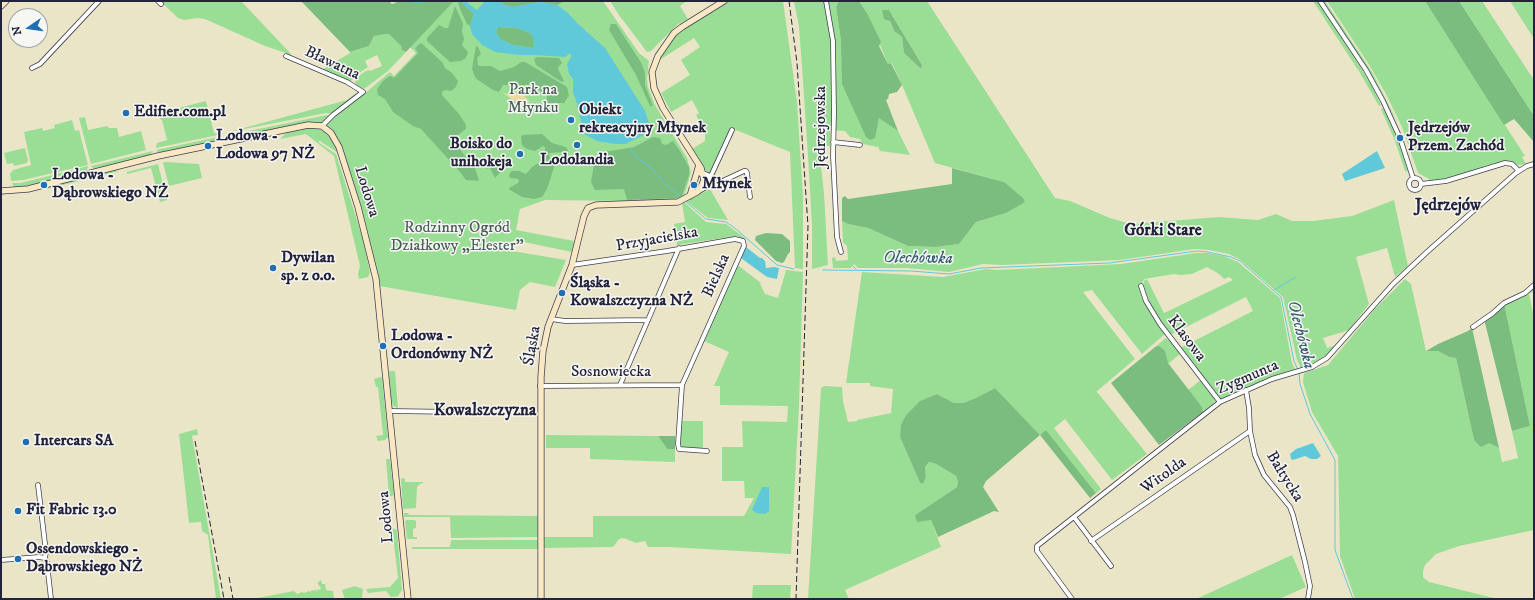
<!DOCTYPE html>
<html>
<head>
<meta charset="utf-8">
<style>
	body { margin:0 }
	#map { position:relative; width:1535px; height:600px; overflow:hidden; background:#ebe5c7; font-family:"IM FELL DW Pica",serif }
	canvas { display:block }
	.frame { position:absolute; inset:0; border:2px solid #22223b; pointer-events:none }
	.north { position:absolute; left:8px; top:8px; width:40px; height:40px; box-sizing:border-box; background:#f6f6f2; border:1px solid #a1a1a9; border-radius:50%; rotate:257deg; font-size:11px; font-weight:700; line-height:16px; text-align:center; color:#22223b }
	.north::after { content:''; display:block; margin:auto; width:14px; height:18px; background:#1f6fb2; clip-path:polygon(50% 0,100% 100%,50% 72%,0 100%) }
</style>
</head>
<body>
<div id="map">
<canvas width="1535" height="600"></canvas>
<div class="frame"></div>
<div class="north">N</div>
</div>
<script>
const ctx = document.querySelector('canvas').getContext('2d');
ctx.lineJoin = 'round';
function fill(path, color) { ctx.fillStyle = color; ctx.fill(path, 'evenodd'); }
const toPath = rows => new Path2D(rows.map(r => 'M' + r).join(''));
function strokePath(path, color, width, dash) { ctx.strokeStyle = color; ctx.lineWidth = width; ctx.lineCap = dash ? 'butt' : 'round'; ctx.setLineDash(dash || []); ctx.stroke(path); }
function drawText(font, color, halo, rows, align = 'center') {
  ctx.font = font + ' "IM FELL DW Pica",serif'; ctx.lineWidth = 3; ctx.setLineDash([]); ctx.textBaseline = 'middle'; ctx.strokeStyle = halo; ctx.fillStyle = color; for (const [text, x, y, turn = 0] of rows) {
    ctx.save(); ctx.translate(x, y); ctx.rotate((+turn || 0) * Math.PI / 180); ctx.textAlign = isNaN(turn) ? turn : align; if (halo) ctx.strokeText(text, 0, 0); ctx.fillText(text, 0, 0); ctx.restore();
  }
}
fill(toPath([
	[160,1,241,1,292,55,265,46,205,19,198,18,184,20,178,18],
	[453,1,603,1,639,53,649,61,647,79,648,87,655,105,687,158,691,172,684,197,678,200,626,201,545,200,520,209,516,230,574,241,572,252,514,240,512,251,566,260,555,287,530,282,520,290,516,310,379,286,370,241,359,199,339,140,334,132,325,125,334,116,335,117,358,99,390,72,394,76,416,53,410,47],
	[610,1,687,1,680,6,688,19,678,24,651,51,647,52,619,15],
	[729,1,783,1,797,102,803,197,803,269,795,268,790,152,731,128,710,174,703,168,692,149,705,141,705,133,696,115,699,113,692,100,671,112,661,93,690,75,681,60,700,47,694,38,658,61,667,47,677,34,692,23],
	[794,1,839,1,836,7,841,41,877,126,879,117,898,131,910,155,880,151,878,147,863,144,860,139,850,137,845,131,830,130,830,146,822,146,820,158,824,193,828,265,812,269,812,225,808,156,802,67,799,27],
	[859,1,927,1,1055,198,1070,201,1110,218,1131,224,1219,217,1258,220,1276,214,1292,221,1313,221,1352,216,1394,200,1408,266,1395,277,1387,248,1356,257,1369,304,1349,330,1323,338,1327,348,1336,345,1325,356,1319,360,1301,368,1297,360,1283,297,1239,259,1229,254,1209,250,1195,249,1120,260,1002,265,983,264,949,272,906,268,858,268,854,264,851,268,833,268,832,258,835,257,836,261,848,260,847,246,843,242,842,221,848,224,868,228,908,246,936,247,959,244,976,222,1006,213,1004,182,935,163,902,85,892,63,888,64,867,13],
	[882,10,889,10,922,65,921,69,904,53,902,37,894,31,890,21],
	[1313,1,1318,1,1337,31,1372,85,1381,105,1379,106,1360,73],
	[1323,1,1325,1,1372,72,1400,127,1367,68],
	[1327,1,1425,1,1525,156,1522,157,1526,164,1519,165,1510,161,1500,162,1484,166,1483,168,1438,181,1429,181,1429,179,1418,173,1402,127,1386,94,1368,63],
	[1459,1,1482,1,1534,80,1534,116],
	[1510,1,1534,1,1534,39],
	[379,34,389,34,401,46,402,50,406,52,388,71,364,89,356,85,355,81,360,75,366,71,369,70,370,71,382,66,377,55,365,61,368,67,358,74,350,82,322,70,350,53,350,52,369,46,374,36],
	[356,93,356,96,332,114,326,113,229,132,347,100],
	[206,101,214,133,218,133,218,135,156,148,157,143,167,140,162,120,161,120,159,115,153,116,152,109,157,107,159,113],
	[1383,108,1400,145,1408,172,1405,171,1395,141,1381,109],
	[327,115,331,116,323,123,320,123,312,122,306,122,247,135,246,133,244,134,244,132],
	[85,117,88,130,107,126,109,128,117,128,119,137,141,131,146,150,91,164,79,118],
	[72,120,75,131,79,130,88,165,23,180,11,181,10,174,13,170,31,165,24,132,42,128,43,131,55,128,54,125],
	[308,128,316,128,326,132,334,144,338,153,320,141,318,142,336,154,364,242,370,273,368,277,359,279,358,274,360,266,334,156,306,134,280,139,287,132],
	[218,137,217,141,163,153,158,152,156,150],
	[25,148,28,160,27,163,14,166,13,163,7,164,4,153],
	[153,151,150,155,94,169,91,166],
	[165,162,199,164,202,178,169,186,163,163],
	[158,164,167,200,160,202,151,168,127,174,127,172],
	[88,166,87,171,23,187,14,187,12,183,21,183],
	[115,170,119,171,47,189,47,188,50,186],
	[710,189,728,220,708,218,686,201],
	[684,202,706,222,726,224,745,238,744,239,737,236,677,245,674,224,685,222,682,203],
	[1196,253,1208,253,1224,256,1238,262,1280,298,1292,363,1295,369,1271,377,1224,399,1220,399,1217,397,1180,348,1253,311,1246,297,1170,335,1156,317,1150,306,1143,285,1144,281,1147,279,1164,313,1233,280,1229,277,1224,279,1219,274,1207,267,1192,274,1181,275,1174,274,1144,279,1141,286,1145,302,1165,334,1142,354,1092,290,1083,292,1135,359,1096,392,1098,393,1147,454,1112,480,1065,419,1054,428,1101,489,1096,493,1046,430,1040,435,995,388,976,398,963,403,954,403,937,394,921,401,906,415,900,437,920,483,923,484,926,477,925,467,929,462,936,464,956,476,958,481,957,487,915,515,931,520,941,547,845,590,849,599,808,599,821,388,824,386,842,387,843,401,848,422,857,421,857,420,891,413,893,389,870,386,870,383,846,383,862,272,943,277,986,269,997,270,1121,264],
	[739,266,761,283,760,284,765,294,778,298,786,270,803,272,799,406,791,554,670,547,648,547,645,541,636,543,624,538,619,539,613,547,543,548,544,537,593,537,593,516,744,516,754,498,745,498,744,481,722,481,722,447,743,447,742,421,787,422,788,406,720,405,720,386,714,386,729,352,704,341,735,267],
	[1405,279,1411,284,1426,351,1438,351,1449,357,1456,358,1474,440,1489,443,1499,448,1502,462,1518,458,1512,431,1530,426,1504,303,1534,285,1534,291,1529,294,1534,318,1534,530,1459,546,1436,554,1425,565,1423,571,1423,577,1429,582,1498,599,1355,599,1340,556,1338,456,1312,412,1303,382,1304,373,1328,365,1374,310],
	[1166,338,1172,343,1180,354,1168,364,1155,347],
	[390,371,395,371,398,408,393,406,391,398,389,373],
	[381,377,382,378,388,437,385,440,378,441,376,436,383,435,378,387,376,387,374,379],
	[1201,380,1214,397,1215,401,1212,405,1203,412,1202,407,1188,390],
	[682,421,703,421,703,448,700,449,682,447,680,443],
	[197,429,198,435,195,435,192,436,221,599,216,599,208,535,202,531,201,522,189,523,179,434],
	[546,435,658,436,667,449,675,449,675,462,590,459,590,448,546,448],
	[386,459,390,459,394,495,389,497],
	[403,478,405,479,405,482,425,482,420,484,417,487,416,508,403,509,401,479],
	[404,513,408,513,409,515,538,516,538,537,451,538,450,517,404,517],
	[407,520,414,520,416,521,416,528,413,529,413,537,417,537,417,539,407,539,405,521],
	[392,528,397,530,402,590,398,596,393,597,391,597,386,591,368,593,366,589,390,587,398,578],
	[451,540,538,540,538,549,412,549,412,547,450,547],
	[1292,555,1306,587,1279,599,1196,599],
	[321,580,322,584,325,584,326,590,333,591,334,599,252,599,294,591,297,594,302,592,304,593,309,591,310,592,312,590,314,591,315,589,317,591,318,589,320,590,321,588,317,583],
	[753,585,791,585,790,599,752,599],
	[355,586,363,589,362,599,345,599,342,590]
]), '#9ade96');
fill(toPath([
	[303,1,389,1,392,4,400,1,454,1,406,52,402,50,401,46,389,34,385,34,374,36,369,46,350,52,302,2],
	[460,1,474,14,470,26,467,24,460,9,458,3],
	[500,1,563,1,563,2,557,5,540,2,513,7,504,5],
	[839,1,859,1,867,13,881,42,879,46,888,64,891,63,902,85,897,92,889,94,888,99,886,100,898,131,879,118,875,138,870,140,866,137,842,84,841,41,836,7],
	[1425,1,1459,1,1534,116,1534,142,1514,119,1504,125],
	[455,6,463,24,462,31,464,39,462,45,468,52,466,58,461,61,450,62,427,41,427,38,439,25,445,28,448,28],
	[882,10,889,10,922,65,921,69,904,53,902,37,894,31,890,21,884,19],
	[611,24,616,24,642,64,645,73,645,85,653,106,650,106,636,75,609,30],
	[498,27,517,28,530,33,533,37,533,48,513,45,500,39,496,32],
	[421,43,442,62,445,68,452,73,458,81,456,87,451,91,445,90,442,92,442,95,459,114,466,125,466,129,452,139,454,142,475,168,479,181,466,180,460,172,421,129,413,126,393,112,385,99,378,95,377,89,383,81,388,77,391,76,394,78,418,53,415,48],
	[476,46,478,47,481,54,477,58,478,65,480,66,491,66,500,71,514,67,521,62,525,62,567,87,569,96,565,101,565,103,547,103,546,102,547,96,535,87,529,85,503,85,499,92,493,90,478,80,475,77,472,69],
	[537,57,559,58,562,63,559,66,558,69,564,81,563,82,560,81,536,65,534,59],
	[542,134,552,143,566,147,568,150,567,152,549,153,550,159,554,163,554,167,547,189,542,197,534,199,522,197,510,190,509,188,518,183,519,181,518,179,510,178,509,175,510,173,512,171,519,171,526,174,532,167,543,160,545,152,545,147,543,146,535,151,527,149,522,145,521,137,522,135],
	[653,137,660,138,662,144,666,145,673,141,680,151,689,167,689,175,682,196,677,198,627,200,624,189,595,190,591,182,594,164,598,153,634,147],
	[503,155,509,163,495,178,490,168,485,169],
	[952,168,1004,182,1023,198,1025,202,1006,213,976,222,959,244,936,247,908,246,868,228,848,224,842,221,842,198,845,196,848,199,952,184],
	[766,233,782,234,790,241,790,252,788,254,784,262,782,263,776,261,755,240,756,236],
	[1504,303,1530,426,1512,431,1484,319],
	[1472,328,1499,448,1489,443,1481,447,1474,440,1456,358,1449,357,1438,351,1426,351,1438,344,1468,331],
	[1159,346,1165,351,1168,363,1202,407,1203,412,1159,445,1111,383,1155,347],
	[995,388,1040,435,1046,430,1096,493,1090,498,1040,435,986,481,983,487,999,512,994,511,938,537,931,520,917,522,915,515,957,487,958,481,956,476,936,464,929,462,925,467,926,477,923,484,920,483,900,437,901,425,906,415,920,401,937,394,954,403,963,403,976,398],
	[658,436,675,436,675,449,667,449]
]), '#7bbd7f');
fill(toPath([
	[520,91,529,101,528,104,523,107,503,93,512,95]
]), '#eeda9e');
fill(toPath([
	[460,1,465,1,477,10,485,1,500,1,504,5,513,7,540,2,557,5,568,13,578,24,605,48,645,111,649,123,648,132,642,136,625,144,615,144,597,141,584,134,576,100,573,93,573,79,569,74,567,64,571,57,571,54,569,54,565,57,534,55,519,55,495,52,482,45,472,34,470,26,474,14],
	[498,27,517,28,530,33,533,37,533,48,513,45,500,39,496,32],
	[1377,151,1385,168,1345,181,1342,174],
	[746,247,760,258,762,258,765,261,766,268,774,267,779,268,777,279,767,277,741,258],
	[1313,443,1321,456,1317,459,1311,459,1305,456,1293,460,1291,459,1290,454,1296,449],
	[762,487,769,487,769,511,765,514,756,513,752,510]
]), '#5fc9d9');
strokePath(toPath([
	[409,1,415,3,428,1],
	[630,148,637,158,649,166,663,182,681,197],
	[685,201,706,219,726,222,736,229,777,265,794,269],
	[853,266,856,269],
	[823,270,911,271,949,274,981,268,1109,263,1197,251,1208,252,1231,257,1240,261,1281,297,1294,361,1298,370],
	[1274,290,1296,277],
	[1299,373,1300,384,1310,414,1335,460,1335,550,1353,599]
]), '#5fc9d9', 1);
const street = toPath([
	[158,1,161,4],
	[826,1,833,41,834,113,833,156,837,237,841,252],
	[1320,1,1366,70,1383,101,1400,138,1413,178],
	[286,56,347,82,363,92,333,115,322,126],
	[32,68,40,64,99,1],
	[833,142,860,145],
	'1409 184a6 6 0 1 1 12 0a6 6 0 1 1-12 0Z',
	[710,178,732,130],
	[709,184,714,185,744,171,746,171,747,173,750,197],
	[1421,184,1446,181,1505,163,1512,164,1519,171],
	[699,191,706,187,710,181,708,175,703,173,701,174],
	[572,265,667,251,735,239,743,241,744,246,682,385,678,444,679,449,707,451],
	[1141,286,1146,301,1160,324,1220,402],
	[551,319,565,321,648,320],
	[1473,327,1493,313,1504,303,1525,293,1534,285],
	[620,385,679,248],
	[540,386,682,385],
	[1246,390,1249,408,1250,431,1255,455,1264,475,1290,507,1293,515,1305,562,1310,586,1308,599],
	[390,411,459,412],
	[38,485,46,552,45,558],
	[1074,517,1111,566],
	[1091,541,1250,431],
	[1,560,39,557,45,558,47,563,51,599],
	[1072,599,1037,551,1037,546,1220,402,1272,379,1312,367,1327,358,1393,284,1427,252,1516,173,1527,166,1534,164]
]);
const secondary = toPath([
	[1,6,6,1],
	[1,191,28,189,158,156,308,125,322,126,331,133,339,147,358,207,376,279,408,599],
	[690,196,699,165],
	[541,599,541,377,543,351,548,327,572,265,584,216,588,208,596,205,678,202,697,192,700,189,704,180,701,168,663,108,654,88,652,72,658,56,674,33,682,27,724,1]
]);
strokePath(street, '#403f50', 5.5);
strokePath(secondary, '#403f50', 7);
strokePath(street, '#fff', 4);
strokePath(secondary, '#fae7c3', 5.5);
strokePath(toPath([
	[789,1,797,63,808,226,796,599],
	[195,441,224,599],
	[229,577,233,599]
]), '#22223b', 1, [6, 3]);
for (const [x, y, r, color] of [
	[126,113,4,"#1f6fb2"],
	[571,120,4,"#1f6fb2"],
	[1400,138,4,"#1f6fb2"],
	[577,145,4,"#1f6fb2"],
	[208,146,4,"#1f6fb2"],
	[520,154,4,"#1f6fb2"],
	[44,185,4,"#1f6fb2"],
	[694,185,4,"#1f6fb2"],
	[273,268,4,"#1f6fb2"],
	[562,293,4,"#1f6fb2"],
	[383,346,4,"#1f6fb2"],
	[26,442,4,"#1f6fb2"],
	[18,511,4,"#1f6fb2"],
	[18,559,4,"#1f6fb2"]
]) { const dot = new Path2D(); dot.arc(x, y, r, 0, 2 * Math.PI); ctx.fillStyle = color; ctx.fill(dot); strokePath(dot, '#f6f6f2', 1.5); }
drawText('16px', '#22223b', '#f6f6f2', [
	["Bławatna",332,64,25],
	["Jędrzejowska",822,127,-90],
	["Lodowa",366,192,73],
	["Przyjacielska",657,240,-10],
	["Bielska",717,276,-66],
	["Klasowa",1186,339,53],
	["Śląska",533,346,-80],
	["Sosnowiecka",611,373],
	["Zygmunta",1248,378,-23],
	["Witolda",1164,476,-35],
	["Bałtycka",1284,477,58],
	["Lodowa",387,517,-95]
]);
drawText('16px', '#465a56', '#f6f6f2', [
	["Park na",533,91],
	["Młynku",533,109],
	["Rodzinny Ogród",457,229],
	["Działkowy „Elester”",457,247]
]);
drawText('bold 16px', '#22223b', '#f6f6f2', [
	["Obiekt",579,111],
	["rekreacyjny Młynek",579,129],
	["Edifier.com.pl",134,113],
	["Jędrzejów",1408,129],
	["Przem. Zachód",1408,147],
	["Lodowa -",216,137],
	["Lodowa 97 NŻ",216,155],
	["Boisko do",512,145,"right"],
	["unihokeja",512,163,"right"],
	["Lodolandia",577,161,"center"],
	["Lodowa -",52,176],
	["Dąbrowskiego NŻ",52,194],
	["Młynek",702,185],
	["Dywilan",281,259],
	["sp. z o.o.",281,277],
	["Śląska -",570,284],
	["Kowalszczyzna NŻ",570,302],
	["Lodowa -",391,337],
	["Ordonówny NŻ",391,355],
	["Intercars SA",34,442],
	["Fit Fabric 13.0",26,511],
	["Ossendowskiego -",26,550],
	["Dąbrowskiego NŻ",26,568]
], 'left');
drawText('bold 17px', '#22223b', '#f6f6f2', [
	["Jędrzejów",1448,206],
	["Górki Stare",1163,231],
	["Kowalszczyzna",485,411]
]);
drawText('italic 17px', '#375c72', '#f6f6f2', [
	["Olechówka",918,259,1],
	["Olechówka",1300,335,76]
]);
</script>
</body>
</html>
